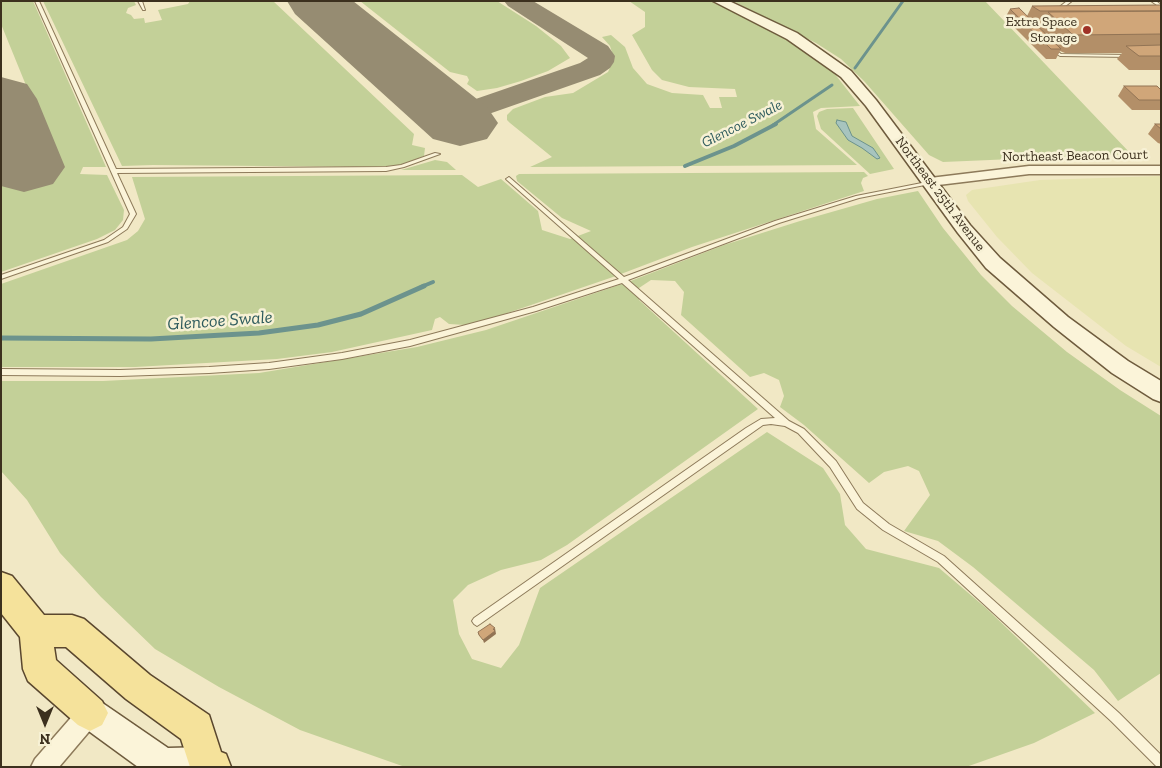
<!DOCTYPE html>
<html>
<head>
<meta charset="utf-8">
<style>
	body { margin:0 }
	#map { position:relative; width:1162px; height:768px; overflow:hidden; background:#f1e8c5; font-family:"Zilla Slab",serif }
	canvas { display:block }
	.frame { position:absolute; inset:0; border:2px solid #3c301e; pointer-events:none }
	.north { position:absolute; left:20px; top:698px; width:50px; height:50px; -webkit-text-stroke:4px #f7f1d5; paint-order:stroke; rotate:180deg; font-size:14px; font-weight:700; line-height:20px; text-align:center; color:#3c301e }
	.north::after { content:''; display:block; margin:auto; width:18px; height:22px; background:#3c301e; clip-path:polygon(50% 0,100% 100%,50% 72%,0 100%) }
</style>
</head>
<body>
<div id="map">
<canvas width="1162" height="768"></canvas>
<div class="frame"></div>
<div class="north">N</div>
</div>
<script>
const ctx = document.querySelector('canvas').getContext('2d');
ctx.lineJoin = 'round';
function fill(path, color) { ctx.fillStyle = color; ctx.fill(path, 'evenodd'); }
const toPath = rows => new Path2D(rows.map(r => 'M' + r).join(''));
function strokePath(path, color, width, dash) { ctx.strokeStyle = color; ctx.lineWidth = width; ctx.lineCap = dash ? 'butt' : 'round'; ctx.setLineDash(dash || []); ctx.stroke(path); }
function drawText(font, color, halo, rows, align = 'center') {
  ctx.font = font + ' "Zilla Slab",serif'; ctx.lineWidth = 5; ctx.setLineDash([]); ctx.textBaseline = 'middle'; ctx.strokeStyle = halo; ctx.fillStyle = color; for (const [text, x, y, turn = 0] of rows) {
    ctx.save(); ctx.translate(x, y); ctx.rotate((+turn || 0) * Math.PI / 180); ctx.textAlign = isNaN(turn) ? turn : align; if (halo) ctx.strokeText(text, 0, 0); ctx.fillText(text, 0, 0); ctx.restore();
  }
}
fill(toPath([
	[1161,176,1161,367,1126,346,1032,273,997,237,968,201,966,195,972,190,1040,180]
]), '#e7e4b1');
fill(toPath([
	[1,1,33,1,106,167,83,167,80,174,107,175,124,210,123,220,115,230,97,239,1,272,1,180,54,163,54,154,1,24],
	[43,1,134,1,136,5,128,8,126,13,131,15,134,19,144,18,145,23,162,20,158,10,188,4,190,1,273,1,414,134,412,145,425,148,424,156,401,165,376,167,153,165,122,166],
	[360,1,497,1,536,26,561,46,570,58,548,71,521,81,497,88,477,91,467,84,469,80,467,76,450,72],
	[629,1,710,1,766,27,804,48,834,73,860,106,821,108,813,112,816,129,857,165,530,167,552,157,510,123,507,120,507,115,513,109,545,97,573,93,608,72,614,59,610,46,602,37,611,35,625,47,633,68,647,84,672,93,703,95,710,108,722,108,719,97,737,97,735,89,689,87,662,80,652,70,632,35,645,27,645,12],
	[733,1,985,1,1131,154,943,162,929,155,864,81,841,59,816,43],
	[853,108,894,169,870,174,821,129,817,116,819,112,827,109],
	[435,160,447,162,456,170,401,170],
	[864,172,868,176,863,178,861,183,864,191,692,247,613,277,493,318,465,325,449,324,440,317,435,319,432,330,332,352,277,359,135,367,1,367,1,284,127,240,138,231,145,219,132,177,462,175,478,187,501,179,538,211,542,230,570,239,591,231,562,218,517,181,516,176,519,174],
	[918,191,943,228,981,275,1012,306,1067,352,1120,390,1161,416,1161,673,1118,701,1094,670,973,567,938,541,904,531,930,495,919,471,908,466,884,472,869,483,804,425,780,407,784,396,779,380,764,373,750,377,681,315,684,292,675,281,651,280,639,288,639,300,758,409,567,545,541,560,501,570,468,585,453,600,459,634,472,659,501,668,519,645,540,588,767,432,823,468,840,494,845,525,866,549,939,568,986,608,1095,713,1034,743,966,767,405,767,300,730,219,687,155,649,101,597,60,553,27,500,1,471,1,381,103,381,259,373,417,347,486,330,628,282,724,245,800,221,877,199]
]), '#c3d098');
const water = toPath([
	[837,120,846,122,852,136,873,148,880,158,877,159,862,148,848,140,836,123,837,120]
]);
fill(water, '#a7c4be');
strokePath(water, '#6c938d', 1);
strokePath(toPath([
	[855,68,903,1],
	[773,125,832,85]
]), '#6c938d', 3);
strokePath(toPath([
	[685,166,734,146,776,124],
	[421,287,433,282]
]), '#6c938d', 4);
strokePath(toPath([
	[1,338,151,339,259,333,318,325,361,314,424,286]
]), '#6c938d', 5);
fill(toPath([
	[504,1,533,1,608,46,615,56,614,62,610,68,600,75,463,123,452,126,441,123,437,117,441,111,580,63,588,58,508,6,504,1],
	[23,154,35,157,39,164,35,171,1,181,1,160,23,154]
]), '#968c72');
fill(toPath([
	[287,1,353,1,487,107,498,123,487,139,460,146,433,139,295,14,287,1],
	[1,77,27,84,37,99,65,167,53,184,24,192,1,186,1,77]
]), '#968c72');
const lane = toPath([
	[35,1,39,1,116,169,386,167,401,165,435,153,440,154,404,167,386,171,117,173,136,214,127,229,108,242,1,279,1,275,104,240,123,227,130,214,35,1],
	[138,1,142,1,145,10,143,10,138,1],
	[1067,1,1072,1,1055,14,1053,14,1053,12,1067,1],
	[1151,1,1156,1,1161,5,1161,8,1151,1],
	[1048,47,1052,47,1061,54,1129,55,1131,56,1129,57,1060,56,1048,49,1048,47],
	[509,177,624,277,775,221,856,196,932,181,933,182,930,184,859,198,779,223,628,280,789,421,804,429,836,461,863,503,889,524,944,556,1119,713,1161,755,1161,767,1157,767,1111,721,938,562,883,530,857,509,830,467,798,433,785,426,771,424,763,425,480,624,477,626,474,624,472,621,474,618,746,428,761,419,775,418,622,283,536,311,410,346,342,359,269,369,209,373,120,376,1,375,1,369,120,370,209,367,269,363,342,353,410,340,533,307,619,279,507,180,506,179,509,177]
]);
const street = toPath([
	[1029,166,1161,166,1161,174,1029,174,930,186,924,182,930,178,1029,166],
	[90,702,98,705,101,713,98,721,59,767,31,767,35,759,82,705,90,702]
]);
const secondary = toPath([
	[713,1,729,1,797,33,851,71,876,100,970,225,1000,258,1068,317,1128,361,1161,381,1161,402,1153,399,1112,373,1054,327,986,268,958,233,866,106,841,77,787,39,713,1],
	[90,697,101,702,168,748,207,747,219,752,224,764,222,767,138,767,79,724,74,713,79,702,90,697]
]);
const primary = toPath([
	[1,572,12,576,44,615,72,615,84,619,150,675,209,715,221,752,226,754,231,767,190,767,181,739,126,699,66,647,54,647,56,660,102,701,108,713,102,725,90,731,78,725,28,681,23,669,20,637,1,613,1,572]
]);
strokePath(lane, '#8d7a5a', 2);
strokePath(street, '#8d7a5a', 3);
strokePath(secondary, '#6e5b3d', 3);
strokePath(primary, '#5a472e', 3);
fill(lane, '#fbf4d9');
fill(street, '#fbf4d9');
fill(secondary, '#fbf4d9');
fill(primary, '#f5e29b');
fill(toPath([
	[1161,5,1161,70,1129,70,1117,59,1122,53,1065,53,1060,51,1056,59,1046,59,1005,18,1010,9,1027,16,1032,6],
	[1035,24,1042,24,1039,28],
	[1124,86,1161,90,1161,110,1132,110,1118,96],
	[1155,124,1161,124,1161,144,1158,143,1148,134]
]), '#b38f68');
fill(toPath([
	[495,628,496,634,484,643,483,640]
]), '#927455');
const building = toPath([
	[1161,5,1161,11,1040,11,1032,6,1161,5],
	[1019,8,1061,49,1051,49,1010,9,1019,8],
	[1161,11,1161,34,1076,35,1072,34,1048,12,1161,11],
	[1161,45,1161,56,1139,56,1126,46,1161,45],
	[1124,86,1157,86,1161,90,1161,100,1139,100,1124,86],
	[1155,124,1161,124,1161,129,1155,124],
	[490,624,495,628,493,629,495,631,483,640,479,635,478,632,490,624]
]);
fill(building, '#d0a679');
strokePath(building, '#927455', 1);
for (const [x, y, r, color] of [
	[1087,30,5,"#9f3226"]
]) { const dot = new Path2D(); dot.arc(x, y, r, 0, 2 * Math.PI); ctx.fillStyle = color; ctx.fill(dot); strokePath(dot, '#f7f1d5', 2); }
drawText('14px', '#3c301e', '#f7f1d5', [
	["Extra Space",1077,22],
	["Storage",1077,38]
], 'right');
drawText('14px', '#3c301e', '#f7f1d5', [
	["Northeast Beacon Court",1075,156,-1],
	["Northeast 25th Avenue",940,194,53]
]);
drawText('italic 15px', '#2d5a5c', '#f7f1d5', [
	["Glencoe Swale",742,124,-27]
]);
drawText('italic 18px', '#2d5a5c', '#f7f1d5', [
	["Glencoe Swale",220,321,-4]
]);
</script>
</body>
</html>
